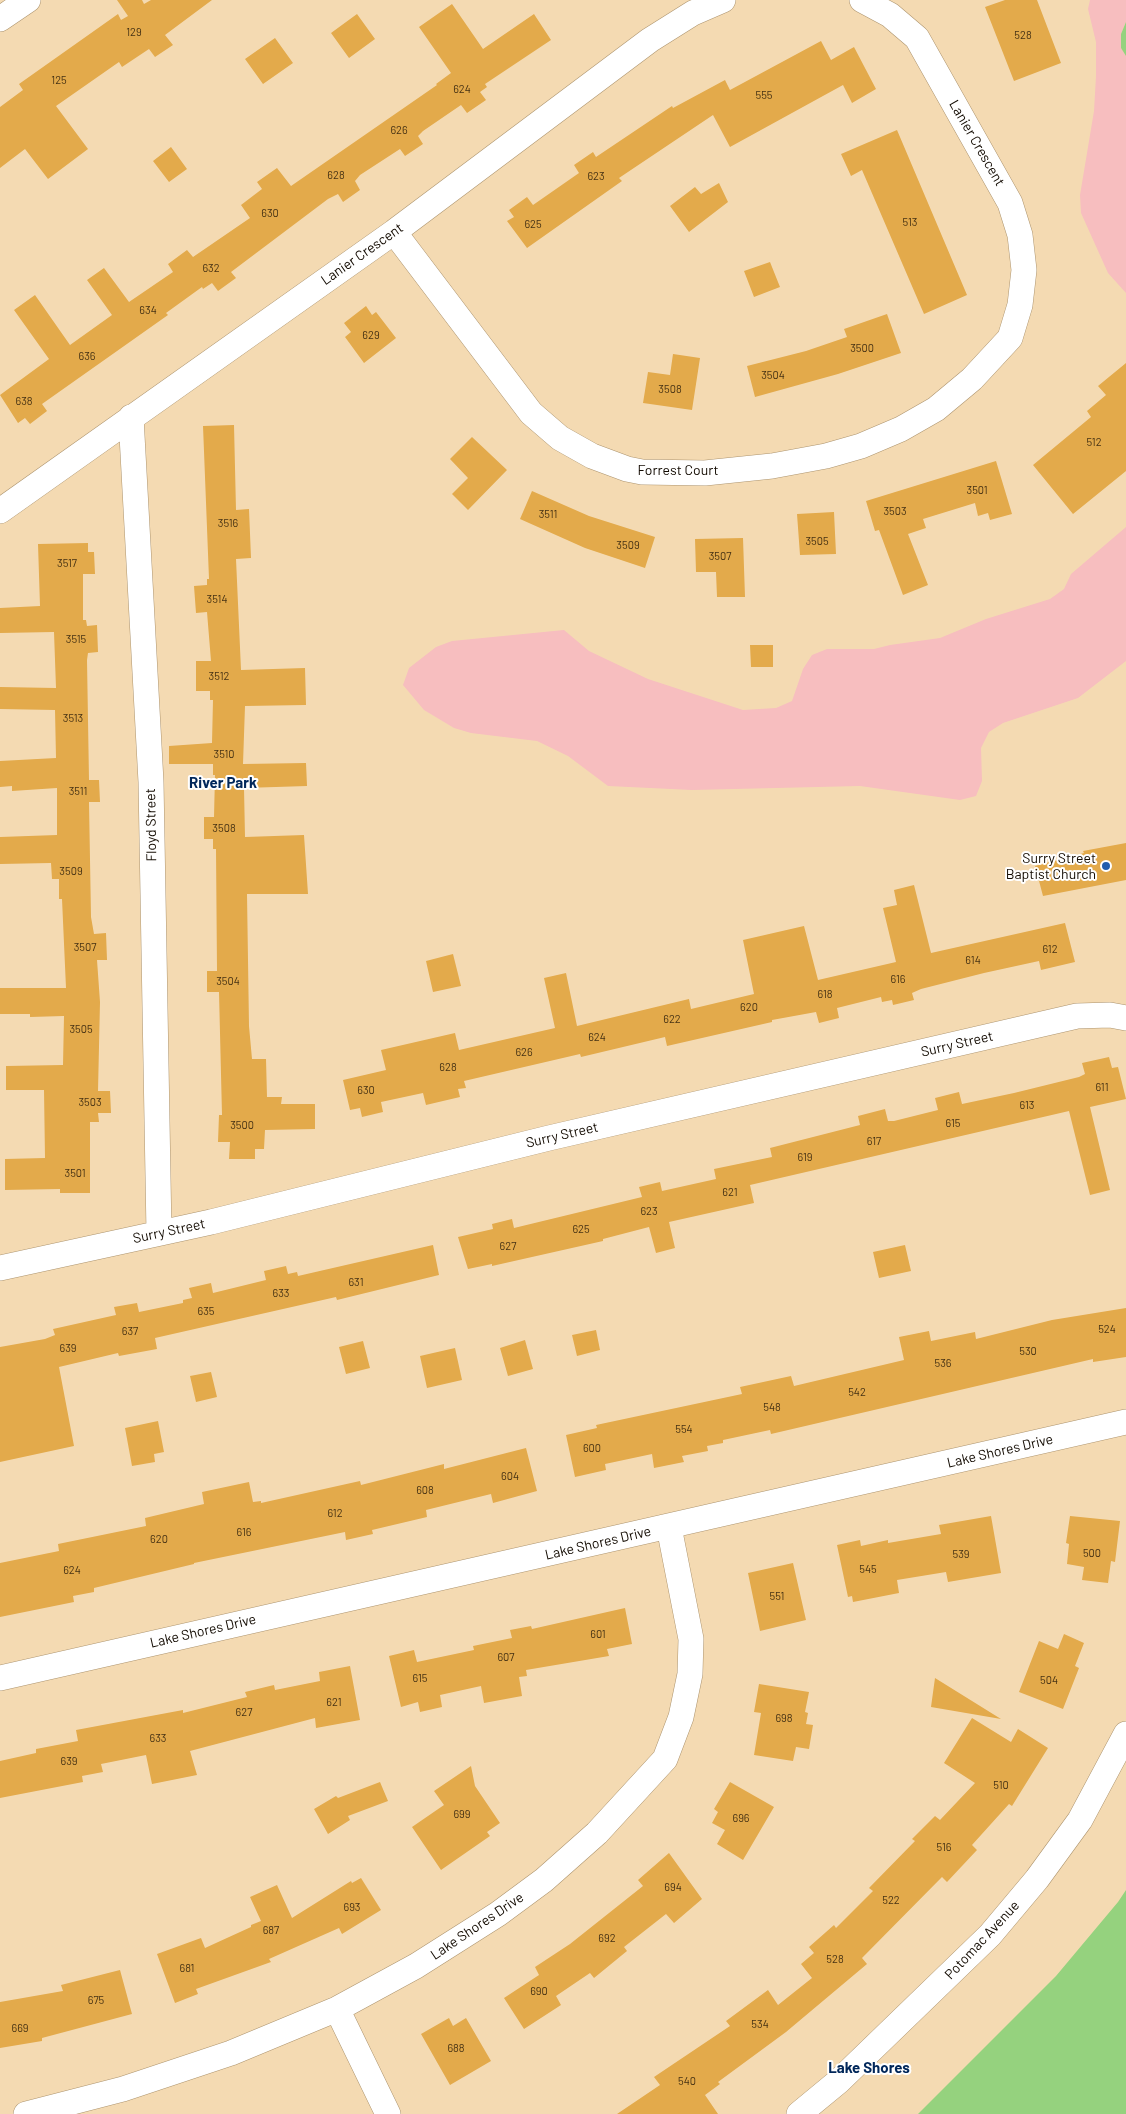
<!DOCTYPE html>
<html>
<head>
<meta charset="utf-8">
<style>
	body { margin:0 }
	canvas { display:block; background:#f4dab2 }
</style>
</head>
<body>
<canvas width="1126" height="2114"></canvas>
<script>
const ctx = document.querySelector('canvas').getContext('2d');
ctx.lineJoin = 'round';
function fill(path, color) { ctx.fillStyle = color; ctx.fill(path, 'evenodd'); }
const toPath = rows => new Path2D(rows.map(r => 'M' + r).join(''));
function strokePath(path, color, width, dash) { ctx.strokeStyle = color; ctx.lineWidth = width; ctx.lineCap = dash ? 'butt' : 'round'; ctx.setLineDash(dash || []); ctx.stroke(path); }
function drawText(font, color, halo, rows, align = 'center') {
  ctx.font = font + ' Barlow,sans-serif'; ctx.lineWidth = 4; ctx.setLineDash([]); ctx.textBaseline = 'middle'; ctx.strokeStyle = halo; ctx.fillStyle = color; for (const [text, x, y, turn = 0] of rows) {
    ctx.save(); ctx.translate(x, y); ctx.rotate((+turn || 0) * Math.PI / 180); ctx.textAlign = isNaN(turn) ? turn : align; if (halo) ctx.strokeText(text, 0, 0); ctx.fillText(text, 0, 0); ctx.restore();
  }
}
fill(toPath([
	[1090,0,1126,0,1126,22,1121,34,1121,48,1126,56,1126,293,1108,273,1081,213,1080,195,1094,111,1096,76,1096,42,1088,9],
	[1126,527,1126,661,1078,698,1003,723,989,732,981,748,982,781,976,796,960,800,860,786,692,790,608,786,568,756,537,741,471,733,454,728,424,710,403,685,409,668,436,647,452,641,564,630,589,651,648,679,743,710,776,708,792,701,803,669,812,655,827,649,874,649,890,645,940,638,986,619,1050,599,1064,589,1071,574]
]), '#f7bebf');
fill(toPath([
	[1126,22,1126,56,1121,48,1121,34],
	[1126,1890,1126,2114,918,2114,1056,1976,1118,1902]
]), '#95d27e');
fill(toPath([
	[117,0,142,0,144,4,151,0,212,0,165,35,173,45,155,57,149,49,122,67,119,62,56,106,88,149,48,179,25,149,0,168,0,107,23,90,19,84,118,14,121,20,128,16],
	[1005,0,1037,0,1061,63,1014,81,985,7],
	[452,4,483,49,534,14,551,40,485,84,487,87,480,92,486,100,467,113,461,105,423,131,418,136,423,144,405,156,400,149,360,175,355,181,360,190,343,202,338,194,328,199,231,272,236,278,218,291,212,283,203,289,202,287,166,313,168,315,42,404,47,411,30,424,25,418,18,423,0,395,49,359,14,310,35,295,70,345,112,315,87,280,104,268,129,302,173,272,168,264,187,250,193,257,250,218,241,205,262,189,257,182,277,168,291,186,437,85,436,84,451,73,419,27],
	[357,14,375,39,349,58,331,33],
	[275,38,293,63,263,84,245,59],
	[821,41,831,60,854,47,876,89,852,103,843,85,730,147,713,115,619,178,622,181,527,248,507,221,514,217,509,210,527,197,533,205,579,173,574,165,593,152,596,157,672,106,673,108,725,80,730,90],
	[897,130,967,295,924,314,862,170,851,176,841,154],
	[171,147,187,169,169,182,153,161],
	[719,183,728,202,689,232,670,206,695,187,701,194],
	[770,262,780,287,754,297,744,271],
	[366,306,372,315,376,312,396,338,364,363,345,337,351,332,344,323],
	[887,314,901,353,838,374,755,397,747,366,806,351,847,337,844,329],
	[673,354,700,358,692,410,643,403,648,372,670,375],
	[1126,363,1126,471,1073,514,1033,465,1091,417,1087,411,1106,395,1098,386],
	[234,425,236,510,249,509,251,558,236,559,241,670,305,668,306,705,245,706,243,764,306,763,307,786,244,788,245,837,304,835,308,894,247,894,249,1026,252,1059,266,1059,267,1097,282,1097,281,1104,315,1104,315,1129,265,1130,264,1149,255,1149,255,1159,229,1159,230,1142,218,1142,219,1115,222,1115,219,992,207,992,207,971,217,971,216,849,213,849,213,839,204,839,204,817,214,817,215,775,213,775,213,764,169,764,169,746,212,743,213,700,210,700,210,691,196,691,196,661,211,661,207,612,196,613,194,586,207,585,207,579,209,579,203,426],
	[472,437,507,470,468,510,452,494,468,478,450,459],
	[996,461,1012,514,990,520,988,513,978,516,975,503,923,519,926,528,908,534,928,585,903,595,879,530,875,531,866,501],
	[532,491,589,516,655,537,645,568,585,548,520,519],
	[834,512,836,554,800,555,797,514],
	[743,538,745,597,717,597,716,572,696,572,695,539],
	[88,543,88,552,94,552,95,574,83,574,83,620,86,620,87,626,97,625,98,652,88,653,87,660,89,780,99,780,100,802,89,802,91,917,94,934,106,933,107,960,97,960,100,1002,98,1091,110,1091,111,1113,98,1113,99,1122,90,1122,90,1193,60,1193,60,1189,5,1190,5,1159,45,1158,44,1090,6,1090,6,1066,63,1065,64,1016,30,1017,30,1014,0,1014,0,988,66,988,62,899,59,899,59,879,52,879,51,863,0,864,0,837,57,835,57,788,12,791,12,786,0,787,0,761,56,758,55,710,0,709,0,687,56,688,54,632,0,633,0,608,40,606,38,544],
	[750,645,773,645,773,667,751,667],
	[1126,843,1126,880,1043,896,1035,866,1084,853,1083,851],
	[914,885,931,953,1065,923,1075,962,1041,970,1039,961,984,973,921,989,912,993,914,1000,893,1005,892,1000,882,1002,881,997,837,1008,839,1018,819,1023,816,1012,772,1020,772,1022,667,1046,665,1037,581,1057,580,1054,464,1081,466,1088,458,1089,460,1097,426,1105,423,1093,381,1102,383,1112,362,1117,360,1108,350,1110,343,1080,386,1070,381,1050,455,1033,459,1050,555,1028,544,978,566,973,577,1026,689,999,691,1009,754,994,743,940,804,926,818,980,896,962,883,908,897,905,894,890],
	[453,954,461,986,433,992,426,961],
	[1109,1057,1112,1068,1118,1067,1126,1099,1090,1107,1110,1190,1090,1195,1069,1111,750,1185,754,1203,669,1222,675,1248,656,1253,649,1227,603,1239,603,1241,492,1266,492,1264,468,1269,458,1237,493,1229,492,1224,512,1219,514,1228,642,1197,639,1187,660,1182,662,1191,716,1179,714,1169,772,1157,770,1148,860,1125,858,1116,885,1109,888,1121,894,1121,938,1110,935,1098,959,1092,962,1104,1014,1093,1079,1077,1085,1074,1082,1063],
	[433,1245,439,1275,337,1300,336,1297,155,1338,157,1349,119,1356,118,1353,59,1367,74,1446,0,1462,0,1347,45,1339,55,1335,53,1329,116,1315,114,1307,137,1303,139,1312,183,1303,183,1300,192,1298,189,1288,211,1283,213,1293,266,1280,264,1271,286,1266,288,1274,297,1272,298,1276],
	[905,1245,911,1271,879,1278,873,1252],
	[1126,1308,1126,1357,1093,1362,1093,1359,771,1434,770,1430,723,1440,723,1443,707,1446,708,1451,682,1456,684,1462,654,1468,652,1454,605,1464,606,1470,575,1477,566,1435,597,1428,596,1425,742,1394,740,1387,791,1376,794,1386,904,1360,899,1337,929,1331,931,1341,975,1332,976,1339,1052,1320],
	[596,1330,600,1350,577,1356,572,1335],
	[525,1340,533,1369,508,1376,500,1348],
	[363,1341,370,1368,346,1374,339,1347],
	[455,1348,462,1380,427,1388,420,1356],
	[211,1372,217,1397,196,1402,190,1376],
	[158,1421,164,1452,154,1454,155,1462,132,1466,125,1428],
	[526,1448,537,1491,493,1503,491,1494,426,1510,427,1517,372,1530,373,1534,346,1540,345,1532,194,1563,194,1564,94,1588,94,1592,73,1596,74,1602,0,1617,0,1563,59,1551,58,1544,146,1526,145,1518,204,1504,202,1492,249,1482,253,1502,261,1501,261,1503,360,1481,361,1485,444,1464,444,1469],
	[991,1516,1001,1573,948,1582,946,1572,897,1580,899,1593,853,1602,852,1596,848,1597,837,1545,860,1540,861,1546,888,1540,888,1543,941,1534,939,1525],
	[1070,1516,1120,1521,1115,1562,1111,1561,1108,1583,1082,1580,1084,1567,1067,1564,1069,1544,1066,1543],
	[793,1563,806,1620,760,1631,748,1573],
	[625,1608,632,1644,607,1649,609,1656,526,1670,527,1676,519,1677,522,1696,484,1703,481,1686,440,1695,442,1707,420,1712,418,1702,401,1707,389,1656,414,1650,417,1662,474,1650,473,1646,512,1638,510,1630,531,1626,532,1629],
	[1064,1634,1084,1643,1075,1666,1079,1668,1063,1709,1019,1692,1039,1641,1058,1649],
	[350,1666,360,1720,316,1728,315,1718,190,1751,197,1775,152,1784,146,1755,101,1764,103,1772,82,1776,83,1782,0,1798,0,1761,36,1753,36,1749,78,1741,76,1730,183,1710,183,1713,247,1697,245,1692,274,1685,275,1690,320,1681,319,1672],
	[935,1678,1001,1719,931,1707],
	[759,1684,809,1692,805,1712,808,1713,806,1724,813,1725,809,1749,796,1747,793,1761,754,1755,761,1713,754,1712],
	[972,1718,1011,1742,1018,1729,1048,1748,1012,1806,1009,1804,972,1845,977,1850,947,1882,942,1877,862,1958,867,1964,786,2032,718,2082,720,2084,705,2095,718,2114,617,2114,660,2085,654,2077,730,2026,726,2021,768,1990,778,2005,812,1978,801,1964,814,1953,809,1947,834,1925,836,1928,873,1891,869,1888,915,1841,912,1839,935,1816,940,1820,975,1783,944,1763],
	[471,1766,475,1786,500,1823,487,1832,490,1836,441,1870,412,1827,444,1805,434,1791],
	[380,1782,388,1801,348,1816,350,1820,328,1834,314,1809,336,1796,338,1798],
	[730,1782,774,1807,743,1860,717,1844,725,1830,712,1823,718,1812,714,1809],
	[669,1853,702,1899,674,1923,666,1914,624,1947,627,1951,594,1978,590,1973,556,1996,561,2005,524,2029,504,1998,539,1975,535,1967,570,1944,643,1886,638,1880],
	[361,1878,381,1910,342,1934,339,1928,269,1959,271,1962,196,1989,198,1994,175,2003,157,1954,201,1938,205,1948,251,1927,251,1925,261,1921,250,1897,277,1885,292,1918,351,1881,352,1883],
	[120,1970,132,2014,42,2038,42,2041,0,2048,0,2002,63,1991,61,1985],
	[449,2018,453,2026,466,2018,491,2061,450,2085,421,2034]
]), '#e3aa4b');
const minor = toPath([
	[0,19,28,0],
	[394,232,531,413,560,438,592,456,627,469,642,472,705,473,772,466,826,456,861,446,901,429,936,409,972,379,1010,338,1020,305,1024,270,1020,235,1010,203,917,38,890,15,862,0],
	[131,417,151,782,159,1233],
	[0,511,394,232,650,40,693,13,723,0],
	[0,1268,211,1222,549,1138,1077,1016,1110,1015,1126,1018],
	[0,1678,1126,1422],
	[337,2009,388,2114],
	[26,2114,123,2089,231,2053,337,2009,416,1966,498,1914,544,1880,597,1833,665,1759,681,1717,690,1674,691,1639,669,1527],
	[799,2114,839,2081,990,1935,1037,1879,1080,1820,1126,1734]
]);
strokePath(minor, '#ad946e', 26);
strokePath(minor, '#fff', 25);
for (const [x, y, r, color] of [
	[1106,866,5,"#215dae"]
]) { const dot = new Path2D(); dot.arc(x, y, r, 0, 2 * Math.PI); ctx.fillStyle = color; ctx.fill(dot); strokePath(dot, '#fff', 2); }
drawText('11px', '#463214', null, [
	["129",134,32],
	["528",1023,35],
	["125",59,80],
	["624",462,89],
	["555",764,95],
	["626",399,130],
	["628",336,175],
	["623",596,176],
	["630",270,213],
	["513",910,222],
	["625",533,224],
	["632",211,268],
	["634",148,310],
	["629",371,335],
	["3500",862,348],
	["636",87,356],
	["3504",773,375],
	["3508",670,389],
	["638",24,401],
	["512",1094,442],
	["3501",977,490],
	["3503",895,511],
	["3511",548,514],
	["3516",228,523],
	["3505",817,541],
	["3509",628,545],
	["3507",720,556],
	["3517",67,563],
	["3514",217,599],
	["3515",76,639],
	["3512",219,676],
	["3513",73,718],
	["3510",224,754],
	["3511",78,791],
	["3508",224,828],
	["3509",71,871],
	["3507",85,947],
	["612",1050,949],
	["614",973,960],
	["616",898,979],
	["3504",228,981],
	["618",825,994],
	["620",749,1007],
	["622",672,1019],
	["3505",81,1029],
	["624",597,1037],
	["626",524,1052],
	["628",448,1067],
	["611",1102,1087],
	["630",366,1090],
	["3503",90,1102],
	["613",1027,1105],
	["615",953,1123],
	["3500",242,1125],
	["617",874,1141],
	["619",805,1157],
	["3501",75,1173],
	["621",730,1192],
	["623",649,1211],
	["625",581,1229],
	["627",508,1246],
	["631",356,1282],
	["633",281,1293],
	["635",206,1311],
	["524",1107,1329],
	["637",130,1331],
	["639",68,1348],
	["530",1028,1351],
	["536",943,1363],
	["542",857,1392],
	["548",772,1407],
	["554",684,1429],
	["600",592,1448],
	["604",510,1476],
	["608",425,1490],
	["612",335,1513],
	["616",244,1532],
	["620",159,1539],
	["500",1092,1553],
	["539",961,1554],
	["545",868,1569],
	["624",72,1570],
	["551",777,1596],
	["601",598,1634],
	["607",506,1657],
	["615",420,1678],
	["504",1049,1680],
	["621",334,1702],
	["627",244,1712],
	["698",784,1718],
	["633",158,1738],
	["639",69,1761],
	["510",1001,1785],
	["699",462,1814],
	["696",741,1818],
	["516",944,1847],
	["694",673,1887],
	["522",891,1900],
	["693",352,1907],
	["687",271,1930],
	["692",607,1938],
	["528",835,1959],
	["681",187,1968],
	["690",539,1991],
	["675",96,2000],
	["534",760,2024],
	["669",20,2028],
	["688",456,2048],
	["540",687,2081]
]);
drawText('14px', '#120a01', '#fff', [
	["Lanier Crescent",977,143,60],
	["Lanier Crescent",362,254,-35],
	["Forrest Court",678,470],
	["Floyd Street",151,825,-91],
	["Surry Street",957,1044,-13],
	["Surry Street",562,1135,-13],
	["Surry Street",169,1231,-12],
	["Lake Shores Drive",1000,1451,-13],
	["Lake Shores Drive",598,1543,-13],
	["Lake Shores Drive",203,1631,-13],
	["Lake Shores Drive",477,1926,-34],
	["Potomac Avenue",982,1940,-47]
]);
drawText('14px', '#120a01', '#fff', [
	["Surry Street",1096,858],
	["Baptist Church",1096,874]
], 'right');
drawText('bold 15px', '#01275a', '#fff', [
	["River Park",223,783],
	["Lake Shores",869,2068]
]);
</script>
</body>
</html>
